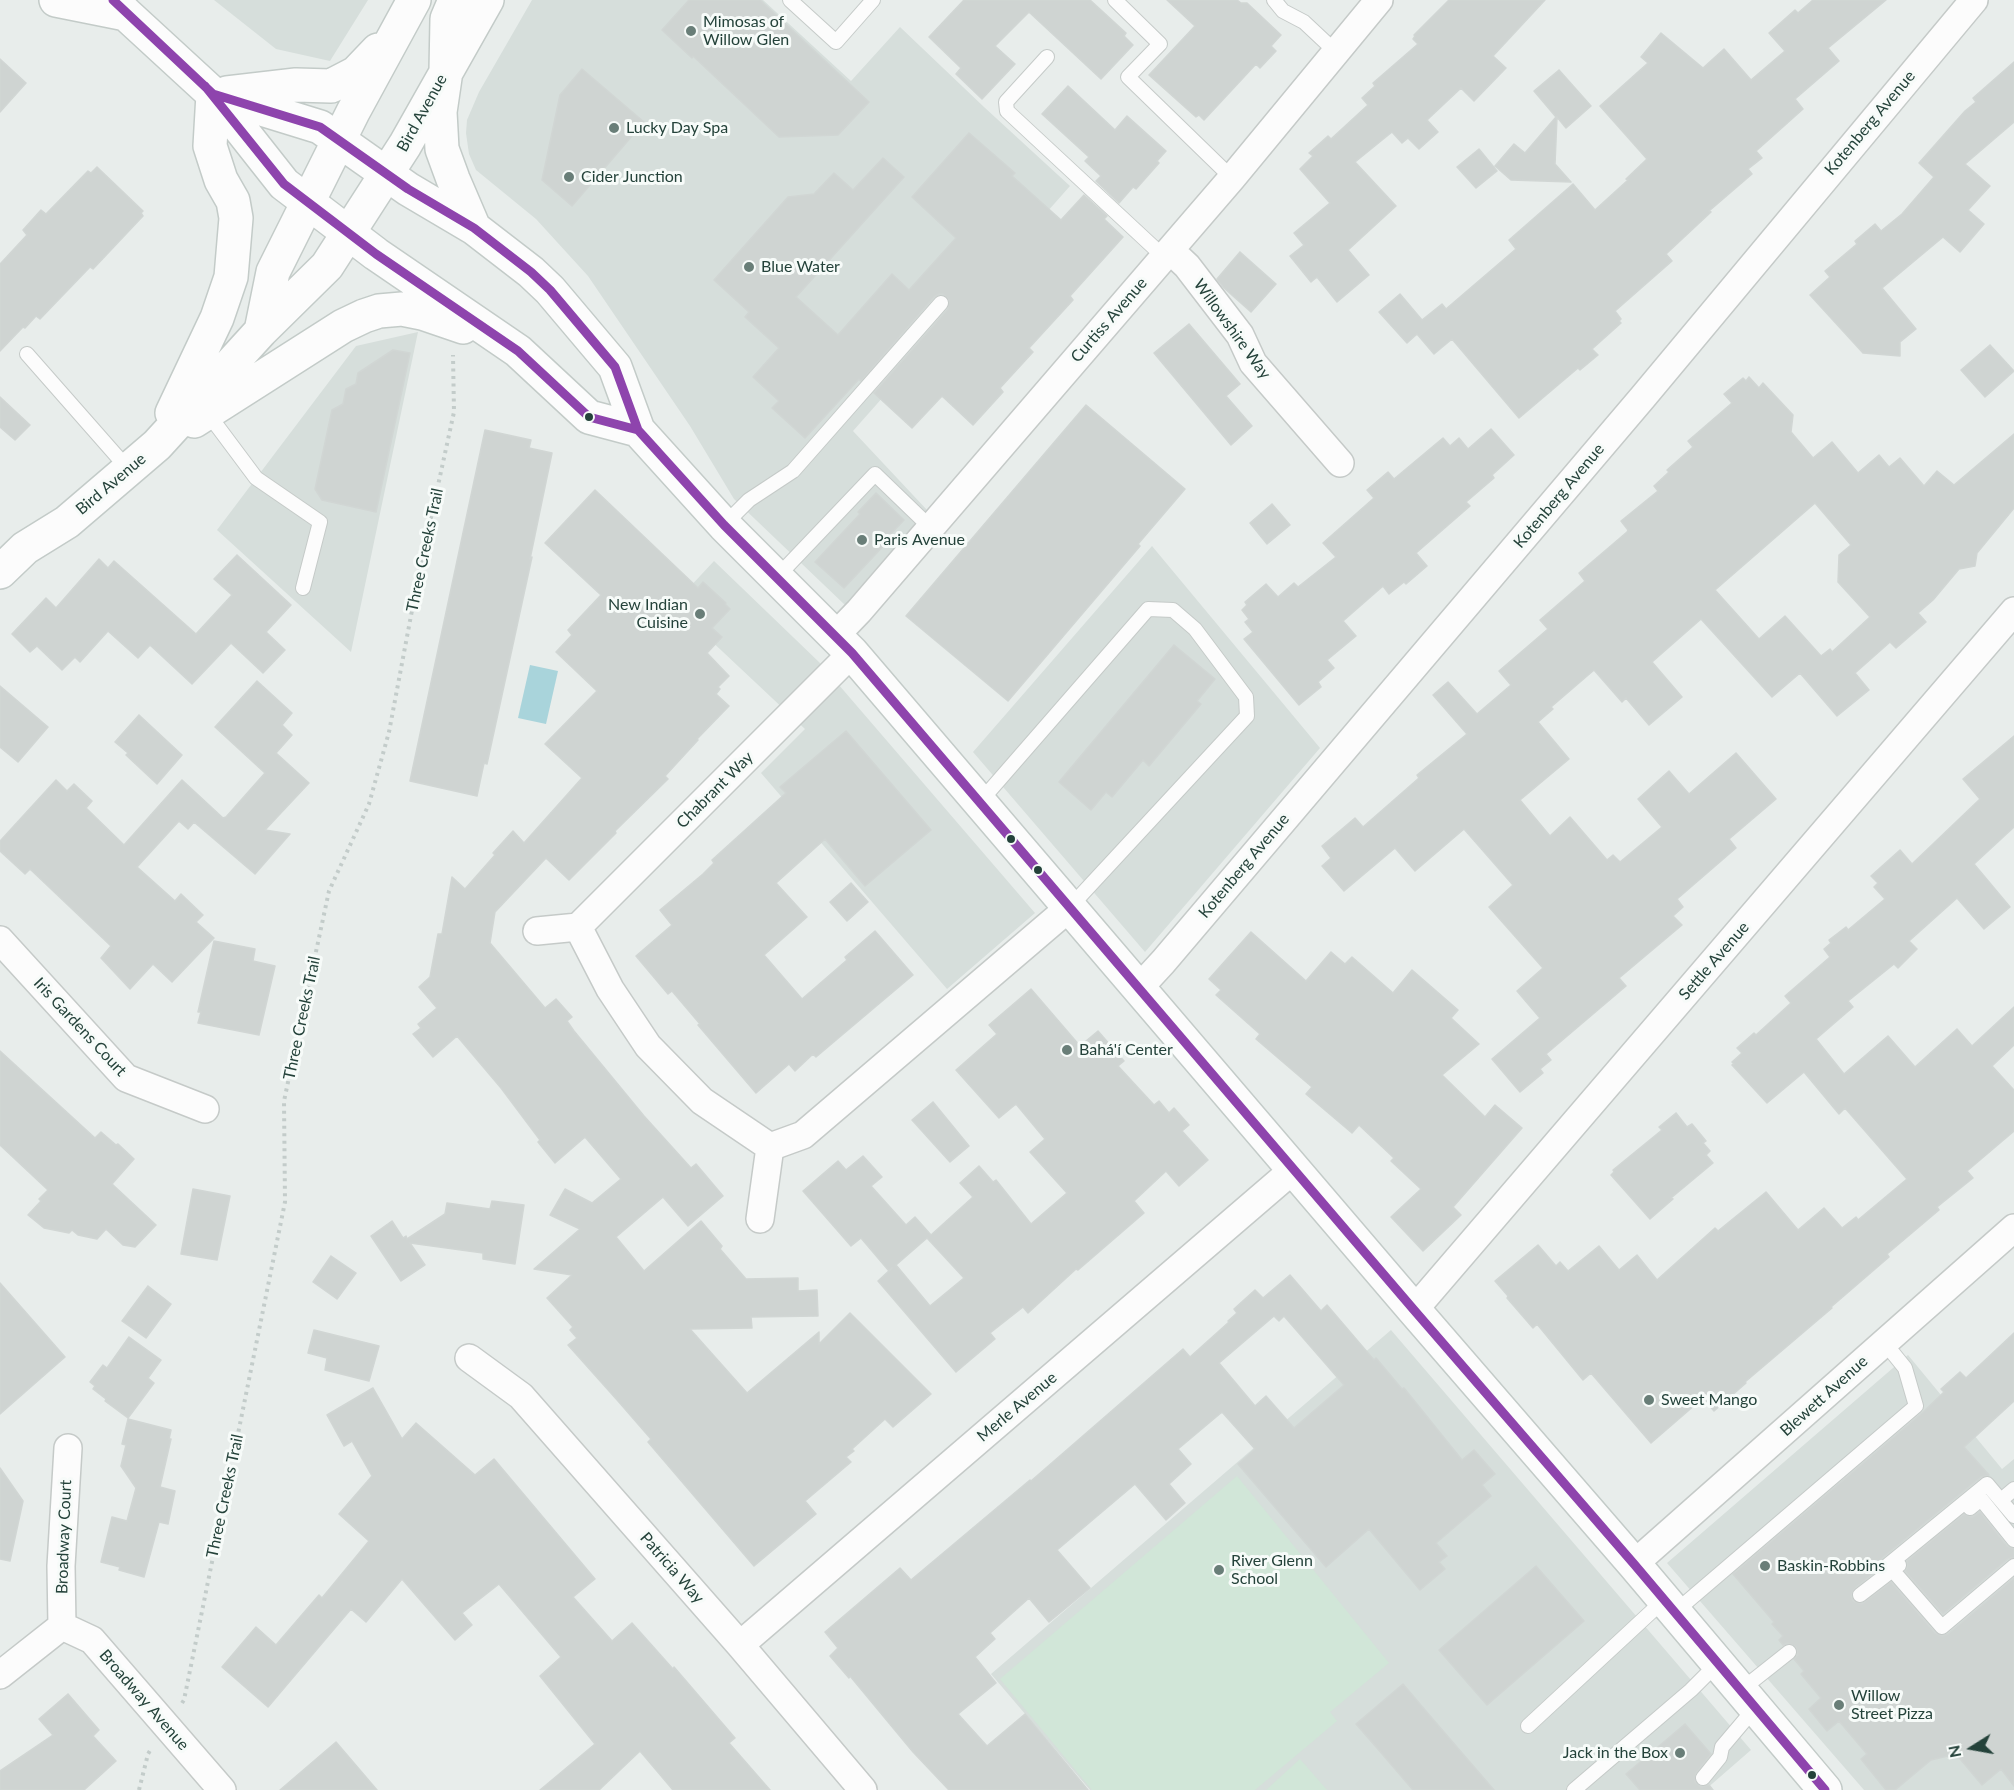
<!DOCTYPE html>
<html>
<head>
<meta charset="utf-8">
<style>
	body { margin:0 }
	#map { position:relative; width:2014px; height:1790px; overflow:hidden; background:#e8edeb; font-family:Lato,sans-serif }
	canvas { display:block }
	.north { position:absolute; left:1942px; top:1718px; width:60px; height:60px; -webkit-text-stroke:4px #f7fbf9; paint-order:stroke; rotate:259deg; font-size:16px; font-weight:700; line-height:24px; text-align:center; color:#24423a }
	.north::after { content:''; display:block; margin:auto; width:21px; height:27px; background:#24423a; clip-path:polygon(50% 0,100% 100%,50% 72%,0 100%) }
</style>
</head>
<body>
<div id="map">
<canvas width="2014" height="1790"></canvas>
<div class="north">N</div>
</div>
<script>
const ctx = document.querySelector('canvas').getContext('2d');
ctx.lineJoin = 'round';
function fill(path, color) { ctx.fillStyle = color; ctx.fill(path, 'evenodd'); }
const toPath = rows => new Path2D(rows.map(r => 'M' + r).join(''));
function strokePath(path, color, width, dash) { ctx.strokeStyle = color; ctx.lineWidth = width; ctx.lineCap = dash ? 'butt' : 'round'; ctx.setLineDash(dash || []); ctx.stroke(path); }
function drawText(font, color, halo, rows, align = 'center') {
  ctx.font = font + ' Lato,sans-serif'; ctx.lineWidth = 6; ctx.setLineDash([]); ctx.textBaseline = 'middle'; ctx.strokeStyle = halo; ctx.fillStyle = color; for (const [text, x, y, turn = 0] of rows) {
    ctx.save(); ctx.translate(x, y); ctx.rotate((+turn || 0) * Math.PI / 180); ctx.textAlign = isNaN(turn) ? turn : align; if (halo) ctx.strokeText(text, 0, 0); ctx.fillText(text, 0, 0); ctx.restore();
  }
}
fill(toPath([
	[214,0,368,0,330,61,276,49],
	[532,0,763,0,851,81,900,27,984,107,1070,186,853,431,927,510,845,605,734,499,690,426,588,276,536,219,476,170,469,154,466,133,467,120,479,92],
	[418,332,351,652,217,530,356,346],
	[1152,546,1320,748,1145,952,973,752],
	[714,561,820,663,1035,913,947,989,761,773,805,729,673,605],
	[1391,1330,1751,1750,1705,1790,1090,1790,991,1674],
	[1908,1355,2002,1469,2014,1459,2014,1790,1864,1790,1667,1563]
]), '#d6dedb');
fill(toPath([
	[1237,1476,1389,1663,1330,1712,1337,1721,1255,1790,1092,1790,1000,1679],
	[1300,1759,1327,1790,1266,1790]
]), '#d1e6d8');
fill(toPath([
	[530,665,558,671,546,724,518,718]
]), '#a9d4db');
const building = toPath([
	[689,0,760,0,869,102,838,135,779,137,693,56,692,58,662,30,689,0],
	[964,0,1090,0,1126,33,1124,36,1133,45,1101,79,1029,12,995,46,1015,64,982,99,956,74,961,68,929,37,964,0],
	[1167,0,1237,0,1241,3,1247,3,1281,35,1271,46,1276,51,1260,68,1256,64,1204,120,1199,115,1196,117,1149,75,1195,26,1167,0],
	[1449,0,1545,0,1493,56,1506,68,1474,101,1461,88,1427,120,1438,132,1419,149,1408,138,1402,143,1392,132,1355,162,1396,206,1348,250,1369,275,1337,302,1317,277,1311,282,1290,256,1304,245,1294,233,1330,203,1300,169,1313,156,1309,153,1328,136,1331,139,1368,105,1362,98,1375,86,1373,83,1418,44,1413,39,1415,36,1414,35,1449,0],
	[1813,0,1886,0,1828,48,1839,61,1795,99,1803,109,1756,151,1762,158,1748,169,1752,174,1709,211,1711,212,1666,254,1672,261,1615,311,1621,319,1619,321,1621,323,1592,349,1598,355,1580,370,1578,368,1519,418,1452,339,1434,354,1417,334,1407,343,1379,312,1400,294,1422,320,1442,304,1446,309,1516,249,1509,240,1573,184,1595,210,1628,180,1626,179,1647,159,1600,106,1648,63,1641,57,1661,33,1703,68,1724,49,1751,80,1785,51,1769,33,1795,10,1798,13,1813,0],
	[0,59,26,83,0,112,0,59],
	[2014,62,2014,122,1965,164,1990,186,1968,210,1984,224,1960,252,1943,237,1882,288,1916,329,1900,342,1900,356,1863,353,1810,295,1830,277,1825,271,1857,244,1855,241,1875,224,1881,231,1902,214,1934,177,1919,163,1965,111,1976,102,1973,98,2014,62],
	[582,69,644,122,572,206,542,180,560,95,582,69],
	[1559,70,1591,106,1566,128,1557,117,1555,164,1571,182,1511,180,1495,166,1514,144,1525,153,1556,117,1534,91,1559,70],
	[1068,86,1115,130,1127,116,1166,151,1157,161,1159,163,1136,189,1133,187,1119,203,1096,181,1101,176,1085,161,1089,157,1042,114,1068,86],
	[969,133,1015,173,1012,176,1061,220,1084,195,1107,216,1104,219,1123,237,1070,296,1073,300,1029,348,1033,352,1000,388,1003,392,973,425,942,396,912,428,874,393,948,309,949,300,943,294,939,294,934,297,861,381,859,379,805,438,772,408,779,401,753,377,779,348,745,317,749,312,714,280,788,197,814,194,834,173,853,190,883,158,904,177,796,297,838,335,892,274,909,290,956,238,912,197,969,133],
	[1479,149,1497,171,1476,188,1457,167,1479,149],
	[97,167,143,211,141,213,143,216,93,269,90,267,40,319,36,316,25,328,23,327,0,351,0,264,27,235,23,230,41,210,46,214,88,171,91,173,97,167],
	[1240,252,1276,284,1251,312,1224,288,1217,279,1240,252],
	[1189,324,1240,384,1226,396,1252,426,1231,445,1154,353,1189,324],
	[1990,345,2014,371,1985,397,1961,370,1990,345],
	[393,350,410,353,376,512,322,500,315,489,332,410,343,404,346,389,356,384,358,373,393,350],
	[1749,377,1759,388,1763,383,1793,415,1791,432,1813,458,1832,442,1858,473,1879,455,1889,467,1900,458,1924,486,1937,471,1954,485,2014,434,2014,508,1977,553,1975,566,1959,569,1933,600,1918,613,1926,622,1896,648,1890,642,1855,673,1869,690,1837,716,1800,673,1772,697,1701,619,1652,662,1682,697,1649,725,1626,698,1622,702,1594,670,1551,707,1553,709,1538,722,1569,759,1520,800,1550,836,1570,817,1607,860,1613,855,1620,862,1662,827,1638,799,1669,771,1689,794,1736,753,1776,799,1729,839,1736,848,1677,899,1683,907,1673,916,1682,925,1619,978,1626,986,1546,1054,1551,1060,1540,1069,1543,1073,1520,1092,1492,1059,1540,1018,1517,991,1543,968,1489,907,1513,885,1464,829,1415,871,1395,848,1344,891,1322,866,1331,858,1322,846,1355,818,1363,827,1419,778,1417,775,1467,734,1433,695,1448,682,1477,714,1511,685,1499,671,1548,629,1540,620,1585,581,1579,573,1627,532,1628,530,1621,521,1658,491,1654,486,1669,472,1667,470,1693,447,1688,441,1732,403,1724,394,1743,378,1746,381,1749,377],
	[1815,503,1851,545,1839,555,1838,582,1870,617,1832,652,1830,649,1821,656,1785,616,1759,639,1715,590,1815,503],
	[0,397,30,425,15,440,0,427,0,397],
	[1086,405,1185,489,1138,544,1140,546,1008,701,906,616,1086,405],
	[1491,429,1514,455,1492,475,1494,478,1466,502,1470,506,1416,553,1427,566,1406,584,1404,582,1389,594,1383,586,1343,621,1356,636,1327,660,1334,668,1318,682,1321,687,1299,705,1244,639,1253,632,1245,622,1249,619,1242,610,1247,605,1245,602,1266,584,1278,597,1294,583,1298,587,1336,557,1323,543,1374,498,1367,490,1388,472,1394,479,1443,438,1450,446,1459,438,1468,449,1491,429],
	[485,430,531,440,529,448,552,453,530,559,532,557,487,764,484,763,477,796,410,781,485,430],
	[595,490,698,588,703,582,726,603,725,604,730,609,712,628,722,637,707,653,729,676,718,687,720,689,716,694,729,706,697,739,698,740,665,776,668,779,615,831,616,833,569,880,546,858,495,912,490,943,545,1008,556,999,572,1017,567,1021,574,1031,644,1116,691,1168,696,1164,723,1196,688,1226,663,1197,616,1237,644,1271,701,1221,722,1246,720,1249,746,1279,798,1278,798,1291,817,1290,818,1316,751,1317,752,1328,690,1329,747,1393,819,1332,819,1344,850,1313,931,1394,893,1427,885,1419,852,1449,854,1451,846,1457,851,1462,805,1501,816,1514,754,1566,648,1442,651,1439,618,1401,568,1345,577,1338,570,1330,573,1327,547,1298,572,1275,534,1269,580,1229,550,1215,565,1189,592,1203,621,1179,585,1137,555,1163,538,1142,540,1140,501,1088,457,1036,433,1057,413,1034,421,1028,418,1024,437,1008,419,987,430,977,438,934,442,934,452,877,465,889,495,855,493,853,513,831,524,843,582,778,545,744,597,691,556,652,572,635,568,630,601,595,545,543,595,490],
	[876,493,904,520,886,539,888,541,844,588,815,562,860,514,858,512,876,493],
	[1272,504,1290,525,1267,544,1250,523,1272,504],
	[237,555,291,605,266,632,285,650,263,673,231,643,192,684,150,645,138,658,108,631,80,662,75,657,62,670,37,646,30,652,12,634,46,598,56,608,99,559,108,568,114,561,196,634,232,595,214,579,237,555],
	[1174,645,1215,679,1197,701,1201,704,1149,766,1143,760,1112,797,1106,792,1091,810,1059,782,1174,645],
	[257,681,292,713,282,725,292,735,276,753,309,783,265,830,290,834,255,874,194,822,188,829,179,821,137,867,175,901,181,894,203,915,196,922,214,938,172,982,153,964,130,989,101,958,111,946,30,869,25,874,0,851,0,841,56,780,67,791,74,784,92,801,86,808,124,845,182,780,223,818,226,817,265,773,215,727,257,681],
	[0,686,48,727,18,762,0,747,0,686],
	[139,715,182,755,157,784,126,755,128,753,115,742,139,715],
	[846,731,931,830,865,886,825,839,776,883,807,917,764,955,802,999,847,960,845,957,875,931,913,975,816,1057,813,1054,795,1071,789,1064,756,1093,698,1025,700,1024,672,991,668,994,636,956,672,925,660,910,703,874,714,863,712,860,786,793,780,787,846,731],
	[2014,736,2014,827,1974,864,2010,907,1984,929,1957,898,1909,941,1917,949,1898,968,1894,964,1848,1001,1853,1007,1816,1039,1844,1074,1888,1036,1915,1067,1957,1029,1972,1046,2014,1007,2014,1045,1992,1066,2014,1090,2014,1131,1967,1171,1973,1178,1937,1207,1939,1210,1887,1254,1889,1257,1831,1307,1832,1308,1745,1382,1746,1383,1714,1411,1703,1398,1651,1443,1591,1373,1583,1380,1537,1324,1533,1328,1507,1298,1508,1296,1495,1281,1538,1245,1556,1266,1560,1262,1568,1271,1599,1246,1619,1270,1637,1255,1657,1280,1715,1228,1718,1231,1766,1192,1798,1230,1824,1208,1842,1228,1856,1217,1858,1220,1907,1179,1845,1108,1839,1114,1804,1072,1767,1103,1732,1065,1734,1064,1732,1062,1742,1053,1737,1048,1754,1033,1756,1035,1791,1003,1785,996,1830,957,1824,949,1831,943,1829,940,1846,927,1848,930,1885,899,1874,887,1878,883,1871,876,1900,850,1912,864,1980,799,1963,779,2014,736],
	[851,883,868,902,847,921,830,902,851,883],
	[1251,932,1306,981,1331,952,1345,964,1352,957,1393,993,1412,970,1458,1010,1451,1018,1479,1044,1442,1075,1485,1117,1495,1105,1522,1128,1453,1207,1461,1215,1423,1251,1391,1217,1421,1189,1391,1161,1394,1158,1359,1125,1352,1133,1306,1094,1312,1087,1256,1039,1260,1034,1216,995,1221,990,1209,979,1251,932],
	[214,941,255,949,253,961,275,966,259,1035,198,1023,201,1012,198,1012,214,941],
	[1031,989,1080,1046,1098,1031,1124,1061,1118,1066,1154,1105,1159,1101,1169,1113,1174,1108,1189,1125,1182,1131,1208,1160,1179,1186,1166,1171,1134,1201,1144,1213,1078,1270,1076,1269,1028,1313,1023,1307,990,1333,995,1339,956,1372,878,1281,892,1268,889,1271,861,1238,851,1246,803,1191,838,1161,846,1170,863,1156,882,1177,871,1186,906,1225,915,1217,931,1235,973,1197,960,1183,979,1166,993,1182,996,1180,1031,1224,1067,1193,1030,1152,1045,1139,1016,1104,999,1118,956,1070,997,1034,989,1025,1031,989],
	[927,1238,964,1278,930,1306,896,1265,927,1238],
	[0,1051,95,1138,101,1132,116,1145,118,1144,134,1159,112,1184,156,1225,135,1247,123,1245,106,1229,97,1239,78,1235,72,1230,69,1233,44,1228,28,1215,41,1201,39,1199,48,1190,0,1145,0,1051],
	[933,1102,969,1146,950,1162,912,1120,933,1102],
	[1676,1113,1687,1127,1692,1124,1706,1141,1703,1143,1710,1151,1706,1155,1713,1163,1671,1198,1673,1199,1650,1219,1611,1175,1614,1172,1613,1170,1662,1130,1659,1127,1676,1113],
	[193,1189,230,1196,217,1260,181,1254,193,1189],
	[492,1201,524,1205,515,1264,483,1259,483,1253,410,1243,425,1265,401,1281,371,1236,392,1221,403,1238,406,1236,407,1239,445,1214,447,1203,490,1209,492,1201],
	[331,1256,356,1273,337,1299,313,1282,331,1256],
	[1290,1275,1321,1311,1327,1305,1374,1360,1376,1358,1402,1389,1404,1388,1462,1460,1474,1450,1495,1474,1482,1485,1491,1496,1436,1543,1447,1556,1439,1562,1445,1569,1420,1590,1369,1529,1326,1567,1238,1464,1255,1449,1222,1412,1178,1449,1191,1464,1169,1484,1185,1503,1166,1520,1135,1484,1057,1550,1090,1588,1049,1622,1029,1598,990,1633,995,1639,975,1657,996,1683,958,1714,987,1746,1025,1714,1088,1790,949,1790,913,1752,850,1676,849,1678,830,1656,838,1648,825,1632,900,1568,911,1580,1030,1480,1031,1481,1183,1349,1190,1357,1229,1322,1228,1321,1237,1313,1234,1309,1255,1290,1263,1298,1290,1275],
	[1274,1316,1279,1321,1284,1316,1344,1385,1294,1428,1266,1396,1255,1406,1219,1363,1274,1316],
	[0,1283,65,1357,0,1414,0,1283],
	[148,1286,171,1304,146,1338,122,1321,148,1286],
	[314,1330,379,1346,369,1381,325,1370,327,1358,308,1353,314,1330],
	[2014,1333,2014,1401,1964,1447,1989,1475,1981,1477,1882,1558,1879,1562,1880,1568,1855,1588,1851,1596,1853,1601,1862,1604,1891,1582,1935,1633,1943,1636,1948,1634,2014,1578,2014,1786,2001,1769,1982,1785,1956,1754,1931,1760,1895,1790,1886,1790,1861,1759,1867,1754,1839,1721,1827,1731,1809,1709,1821,1698,1801,1674,1804,1671,1794,1659,1798,1655,1796,1647,1788,1643,1783,1645,1779,1640,1783,1636,1772,1624,1774,1622,1733,1574,1922,1413,1944,1392,1941,1389,1960,1372,1966,1378,2014,1333],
	[129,1337,161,1360,148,1378,154,1383,128,1418,105,1401,106,1399,93,1389,95,1386,90,1382,103,1365,107,1368,129,1337],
	[373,1388,402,1439,416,1423,475,1475,494,1459,595,1579,573,1597,612,1641,632,1623,673,1669,674,1667,735,1738,729,1743,770,1790,673,1790,640,1751,599,1790,540,1790,595,1744,540,1676,561,1657,499,1584,462,1613,472,1625,455,1640,402,1579,366,1622,351,1609,268,1707,222,1667,256,1627,276,1645,319,1595,322,1598,369,1541,339,1514,372,1476,352,1441,344,1446,327,1415,373,1388],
	[128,1419,171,1430,169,1439,171,1439,160,1487,175,1491,168,1524,159,1522,144,1577,119,1570,120,1567,101,1562,112,1517,127,1521,136,1488,121,1466,126,1445,122,1444,128,1419],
	[0,1468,23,1501,10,1561,0,1559,0,1468],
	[1980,1512,2007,1546,2014,1549,2014,1557,2008,1559,1943,1614,1905,1571,1907,1568,1907,1561,1964,1514,1972,1517,1980,1512],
	[1536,1566,1584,1621,1487,1705,1439,1650,1536,1566],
	[1403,1684,1425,1710,1494,1790,1413,1790,1377,1748,1356,1724,1403,1684],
	[68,1694,99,1730,93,1736,116,1761,84,1790,0,1790,0,1771,53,1735,39,1719,68,1694],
	[1685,1724,1711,1754,1696,1773,1695,1782,1701,1787,1709,1785,1713,1790,1640,1790,1626,1774,1685,1724],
	[336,1742,377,1790,280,1790,336,1742]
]);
fill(building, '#cfd4d2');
strokePath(building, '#d1d6d4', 1.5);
const service = toPath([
	[790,0,836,42,873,0],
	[1115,0,1160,44,1128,77,1232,178],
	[1274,0,1283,11,1304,22,1336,52],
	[1047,57,1006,102,1007,111,1164,257],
	[27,354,129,470],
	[206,411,256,478,320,522,303,588],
	[724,525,749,500,793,471,941,303],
	[776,578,875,474,931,528],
	[979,803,1148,609,1173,610,1195,629,1246,697,1247,716,1070,907],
	[2001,1500,2014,1489],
	[1970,1508,1981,1499,2014,1540],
	[2014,1516,1987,1484,1888,1565,1942,1627,2014,1566],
	[1860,1595,1899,1565],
	[1675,1612,1916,1406,1905,1368,1884,1342],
	[1741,1690,1789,1652],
	[1528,1726,1664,1600],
	[1703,1778,1720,1757,1722,1747,1755,1708],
	[1574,1790,1691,1690,1718,1663]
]);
const minor = toPath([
	[1170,250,1187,266,1240,335,1253,363,1340,463],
	[834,637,859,611,1232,178,1379,0],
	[578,927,610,989,648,1046,702,1101,770,1147],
	[537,931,578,927,852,653],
	[0,940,126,1078,205,1109],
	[1139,988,1163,962,1643,397,1974,0],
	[770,1147,803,1135,1070,907],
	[760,1219,770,1147],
	[1414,1310,2014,611],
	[469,1358,521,1396,740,1645,863,1790],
	[1634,1564,2014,1228],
	[62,1626,61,1566,68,1448],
	[740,1645,1294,1169],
	[0,1675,62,1626,92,1640,222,1790]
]);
const secondary = toPath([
	[56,0,126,14],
	[113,0,126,14,213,94,284,184,376,254,518,351,589,417,638,430],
	[455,0,447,19,446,71,440,112,442,149,453,179,474,228],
	[227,93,296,85,331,86,356,73,378,50],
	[213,94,320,127,408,189,474,228,531,272,550,290,615,367,638,430,724,525,852,653,1414,1310,1634,1564,1825,1790],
	[261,331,273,272,353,112,414,0],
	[172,413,217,318,231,277,236,218,233,201,221,180,210,146,213,94],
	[194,421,343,326,364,316,379,311,402,309,422,313,463,327],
	[0,572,25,548,67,522,157,445,261,331,327,266,405,145,487,0]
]);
strokePath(service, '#c5cac8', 16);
strokePath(minor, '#c5cac8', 30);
strokePath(secondary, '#c3cbc8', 36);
strokePath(toPath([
	[182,1703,184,1700,285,1202,284,1101,329,891,369,804,389,732,420,568,454,412,453,355],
	[139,1790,148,1754,151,1749]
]), '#c3ccca', 4, [3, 4.5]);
strokePath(service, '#fcfcfc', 14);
strokePath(minor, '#fcfcfc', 27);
strokePath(secondary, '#fcfcfc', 33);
strokePath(toPath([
	[113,0,213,94,320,127,408,189,474,228,531,272,550,290,615,367,638,430,724,525,852,653,1414,1310,1634,1564,1825,1790],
	[205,86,284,184,376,254,518,351,589,417,638,430,658,452]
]), '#8e44ad', 9);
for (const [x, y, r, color] of [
	[691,31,6,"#697e78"],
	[614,128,6,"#697e78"],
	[569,177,6,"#697e78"],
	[749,267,6,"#697e78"],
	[589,417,5,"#24423a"],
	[862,540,6,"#697e78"],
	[700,614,6,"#697e78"],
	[1011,839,5,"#24423a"],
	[1038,870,5,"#24423a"],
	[1067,1050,6,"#697e78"],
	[1649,1400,6,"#697e78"],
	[1765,1566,6,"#697e78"],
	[1219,1570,6,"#697e78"],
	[1839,1705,6,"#697e78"],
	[1680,1753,6,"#697e78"],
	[1812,1775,5,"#24423a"]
]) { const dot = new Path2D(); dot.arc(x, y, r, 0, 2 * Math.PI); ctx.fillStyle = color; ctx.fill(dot); strokePath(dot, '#f7fbf9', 2); }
drawText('16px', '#24423a', '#f7fbf9', [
	["Mimosas of",703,22],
	["Willow Glen",703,40],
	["Lucky Day Spa",626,128],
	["Cider Junction",581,177],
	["Blue Water",761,267],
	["Paris Avenue",874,540],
	["New Indian",688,605,"right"],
	["Cuisine",688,623,"right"],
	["Bahá'í Center",1079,1050],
	["Sweet Mango",1661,1400],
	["River Glenn",1231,1561],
	["School",1231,1579],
	["Baskin-Robbins",1777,1566],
	["Willow",1851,1696],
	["Street Pizza",1851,1714],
	["Jack in the Box",1668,1753,"right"]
], 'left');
drawText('16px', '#24423a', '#f7fbf9', [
	["Bird Avenue",422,113,-61],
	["Kotenberg Avenue",1870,123,-50],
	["Curtiss Avenue",1109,320,-49],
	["Willowshire Way",1232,329,54],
	["Bird Avenue",111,484,-40],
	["Kotenberg Avenue",1559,496,-50],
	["Three Creeks Trail",425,550,-78],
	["Chabrant Way",715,790,-45],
	["Kotenberg Avenue",1244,866,-50],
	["Settle Avenue",1714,961,-49],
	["Three Creeks Trail",302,1018,-78],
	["Iris Gardens Court",80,1027,47],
	["Blewett Avenue",1824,1396,-42],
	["Merle Avenue",1017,1407,-40],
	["Three Creeks Trail",225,1496,-78],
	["Broadway Court",64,1537,-88],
	["Patricia Way",672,1568,49],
	["Broadway Avenue",144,1700,49]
]);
</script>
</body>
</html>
